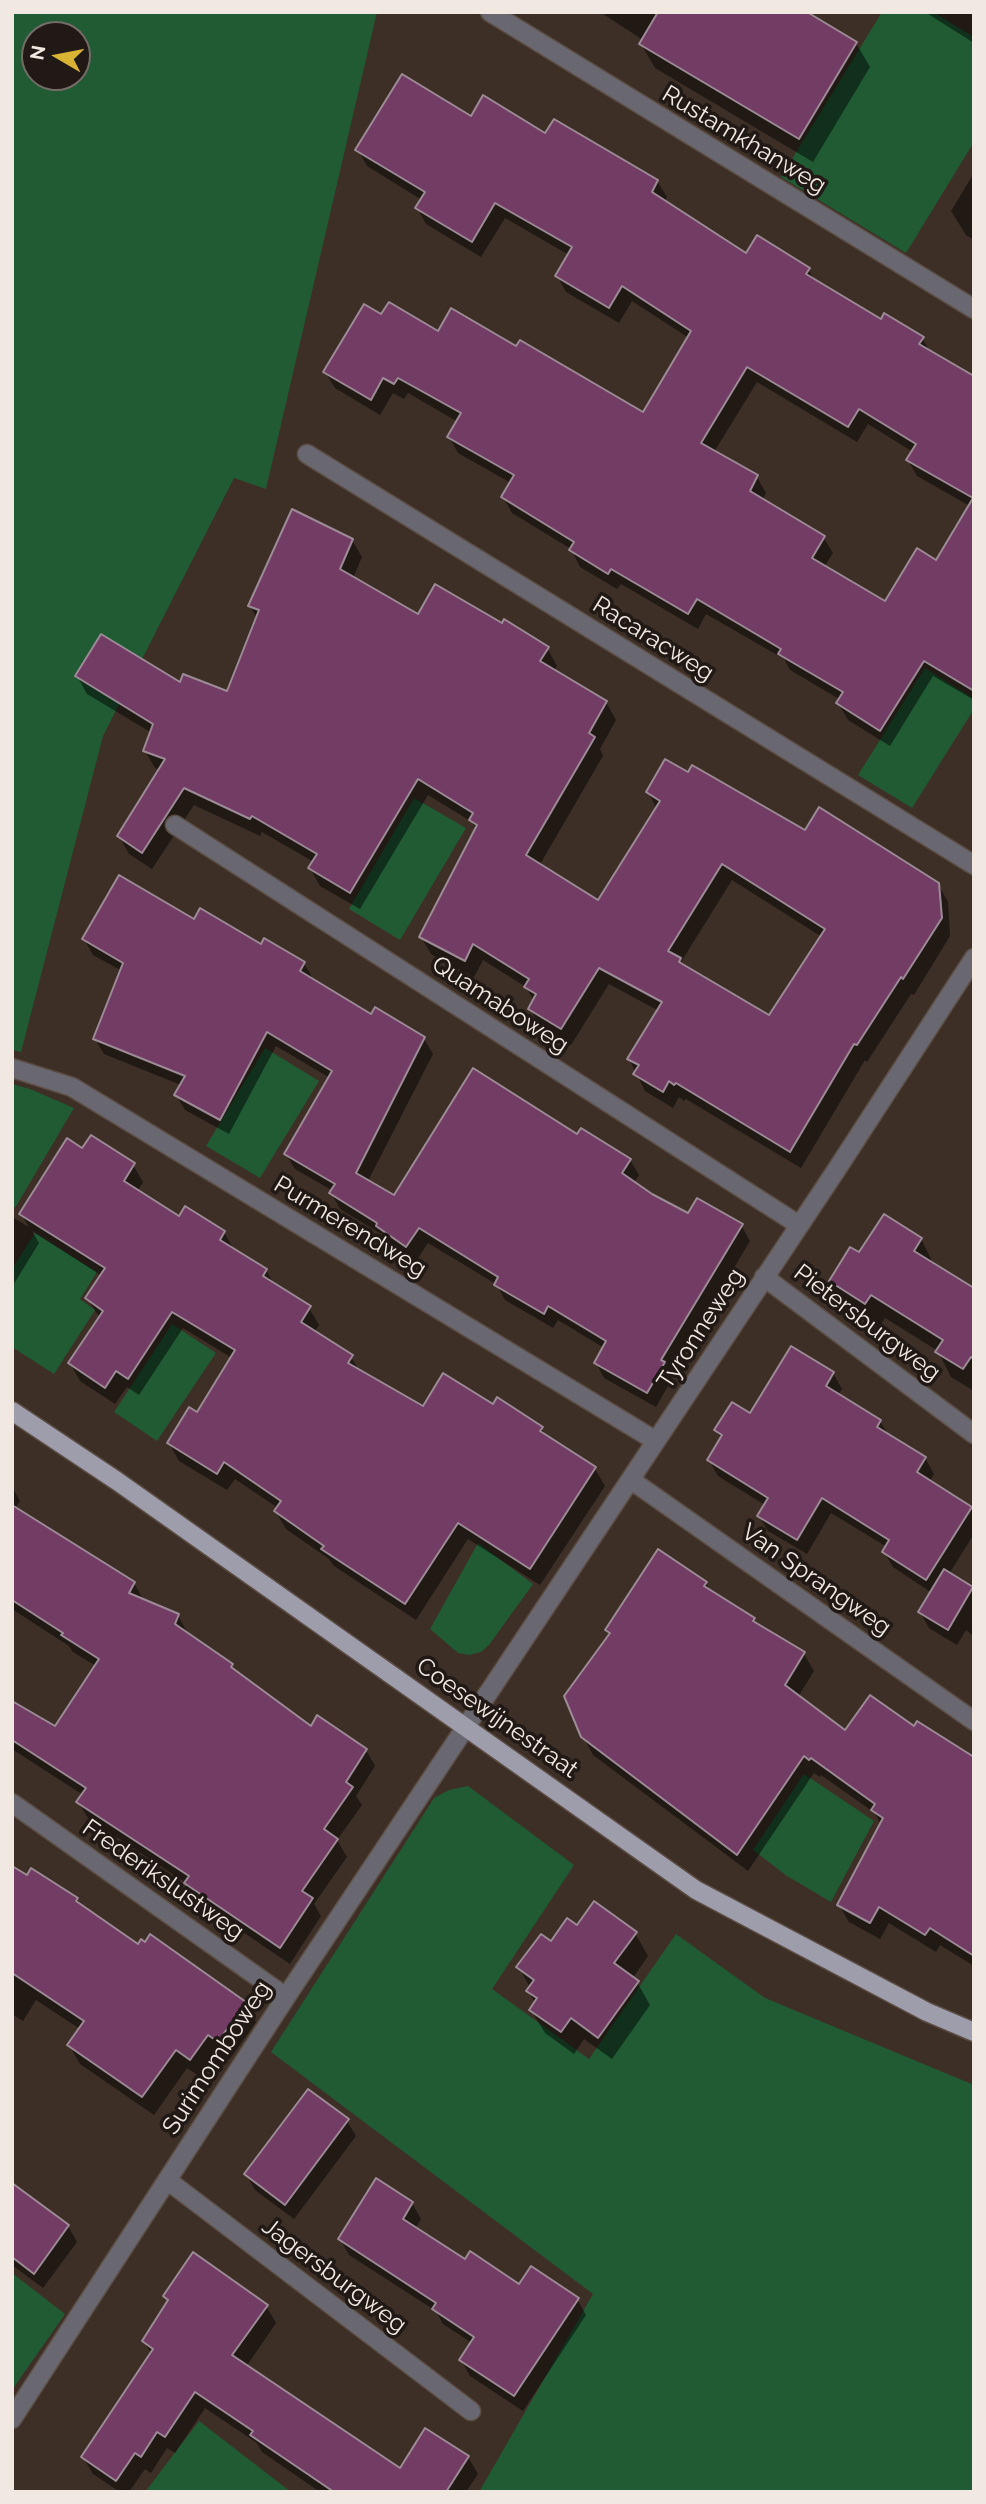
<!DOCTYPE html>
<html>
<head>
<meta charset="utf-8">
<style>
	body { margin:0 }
	#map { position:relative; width:986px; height:2504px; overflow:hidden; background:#3e2f26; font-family:Raleway,sans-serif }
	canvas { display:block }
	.frame { position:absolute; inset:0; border:14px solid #f2e8e2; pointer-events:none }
	.north { position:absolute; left:21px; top:21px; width:70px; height:70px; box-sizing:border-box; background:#201915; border:2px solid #746c67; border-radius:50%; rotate:280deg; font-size:19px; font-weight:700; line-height:28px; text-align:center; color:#f2e8e2 }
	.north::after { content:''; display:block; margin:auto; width:24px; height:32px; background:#d9b334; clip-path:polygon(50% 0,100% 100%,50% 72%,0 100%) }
</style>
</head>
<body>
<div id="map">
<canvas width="986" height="2504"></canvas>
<div class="frame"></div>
<div class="north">N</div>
</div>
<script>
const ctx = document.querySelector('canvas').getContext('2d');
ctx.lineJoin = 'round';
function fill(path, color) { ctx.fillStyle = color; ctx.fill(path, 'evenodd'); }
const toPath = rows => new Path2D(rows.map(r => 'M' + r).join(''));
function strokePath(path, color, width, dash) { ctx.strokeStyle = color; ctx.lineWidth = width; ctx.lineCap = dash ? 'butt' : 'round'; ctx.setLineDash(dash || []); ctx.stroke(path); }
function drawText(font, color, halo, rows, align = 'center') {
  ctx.font = font + ' Raleway,sans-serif'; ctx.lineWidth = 7; ctx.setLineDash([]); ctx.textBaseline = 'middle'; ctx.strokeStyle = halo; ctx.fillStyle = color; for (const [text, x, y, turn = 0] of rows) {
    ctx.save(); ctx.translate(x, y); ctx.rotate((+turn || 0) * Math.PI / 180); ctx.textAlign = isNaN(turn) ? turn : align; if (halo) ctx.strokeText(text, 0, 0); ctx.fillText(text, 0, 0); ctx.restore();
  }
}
fill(toPath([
	[12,12,377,12,266,489,234,478,103,736,21,1052,12,1050],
	[35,35,77,35,77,77,35,77],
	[882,12,933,12,974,37,974,142,906,253,781,177],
	[925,668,974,699,974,709,912,808,858,775],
	[414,798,466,828,400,940,349,909],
	[265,1048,319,1081,260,1178,206,1146],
	[12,1084,30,1089,74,1108,15,1208,12,1206],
	[35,1233,97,1272,80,1299,95,1310,54,1374,12,1347,12,1269],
	[172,1324,216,1353,157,1441,114,1412],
	[478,1543,533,1584,489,1645,481,1652,469,1655,458,1653,430,1629],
	[804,1774,874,1821,831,1902,787,1876,753,1850],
	[468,1786,574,1865,492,1989,589,2059,676,1934,765,1998,974,2085,974,2492,479,2492,593,2294,271,2052,434,1798,449,1790],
	[12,2273,65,2314,12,2390],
	[199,2421,291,2492,145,2492]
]), '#205b33');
fill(toPath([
	[600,12,805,12,856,43,870,67,813,162,655,68,641,44,643,40],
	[925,12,974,12,974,43],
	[471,119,546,136,657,181,667,197,664,202,747,255,808,269,816,283,881,321,922,338,931,353,974,378,974,700,933,676,890,746,848,720,838,703,841,700,790,670,784,659,706,614,698,629,621,584,617,589,580,567,571,549,512,513,503,497,511,483,458,453,449,437,458,422,408,393,404,399,393,393,380,415,335,388,325,372,382,316,438,334,517,348,644,415,689,338,632,301,619,323,566,292,557,276,569,255,505,218,481,257,426,224,417,208,422,200,367,166,358,150],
	[757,382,857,442,868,424,913,452,908,460,917,476,970,506,937,562,886,604,824,567,833,553,823,537,762,501,766,493,757,477,714,452],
	[974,173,974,240,966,235,951,211],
	[352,540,362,557,353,578,419,616,547,648,557,666,554,671,606,702,616,720,600,749,603,756,539,866,599,902,657,809,648,792,805,833,938,884,948,902,950,936,914,995,911,994,867,1062,865,1060,801,1168,686,1099,684,1101,679,1097,673,1108,645,1091,629,1059,659,1011,609,984,571,1045,540,1026,530,1009,534,1001,526,987,483,960,474,977,431,954,421,937,476,829,472,822,428,795,360,909,320,886,310,868,314,862,262,832,260,836,194,805,152,869,129,854,119,836,160,770,155,768,145,751,152,733,87,694,77,676,181,684,228,694,257,618,250,606],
	[732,880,822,937,770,1017,684,967,681,962],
	[194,921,304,963,313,979,372,1016,424,1039,433,1054,368,1181,395,1197,577,1137,630,1160,639,1175,634,1183,651,1195,689,1215,741,1225,750,1241,670,1375,672,1379,656,1407,604,1378,596,1363,604,1348,558,1320,553,1328,505,1300,496,1284,428,1243,416,1261,387,1241,383,1235,340,1209,331,1193,333,1191,295,1169,286,1154,330,1078,276,1046,229,1134,185,1110,176,1095,181,1085,104,1054,95,1039,122,971,93,955,84,939],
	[83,1151,133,1165,143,1182,137,1192,179,1219,224,1232,234,1250,266,1270,275,1286,309,1308,319,1325,314,1333,351,1357,360,1372,423,1408,494,1406,541,1428,547,1437,595,1469,605,1486,540,1585,468,1539,416,1620,334,1566,329,1559,286,1529,276,1512,278,1508,235,1479,227,1490,179,1461,169,1443,198,1414,232,1358,183,1328,139,1395,127,1387,115,1404,80,1381,70,1363,100,1318,87,1298,102,1276,32,1231,39,1243,12,1287,12,1217,29,1227,21,1214],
	[921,1239,934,1265,974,1290,974,1391,951,1377,938,1351,885,1318,879,1327,845,1305,831,1281,860,1255],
	[833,1373,842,1389,838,1395,880,1421,889,1436,925,1458,934,1474,929,1482,971,1508,974,1513,974,1534,949,1574,974,1589,974,1636,966,1630,957,1645,929,1628,920,1612,932,1593,893,1567,884,1552,887,1547,831,1513,807,1554,768,1531,759,1516,765,1505,718,1476,709,1460,722,1439,716,1430,751,1416],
	[12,1487,20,1501,15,1508,134,1583,144,1601,178,1615,187,1632,186,1634,231,1665,235,1672,311,1728,366,1750,375,1766,356,1796,362,1805,337,1840,347,1857,314,1904,321,1916,290,1964,196,1900,186,1883,88,1818,78,1802,83,1795,12,1749,12,1703,55,1729,96,1666,73,1652,69,1646,12,1609],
	[706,1583,711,1592,753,1619,757,1626,804,1654,814,1671,798,1697,846,1732,914,1728,974,1763,974,1966,940,1945,936,1952,889,1923,880,1939,849,1922,839,1905,881,1825,875,1813,821,1775,820,1777,814,1773,748,1871,593,1755,583,1736,610,1635,607,1630],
	[12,1868,77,1899,82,1907,139,1946,245,2003,256,2022,229,2060,219,2053,202,2078,187,2068,154,2115,80,2064,69,2045,80,2029,36,2000,23,2021,12,2014],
	[578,1928,635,1933,648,1956,632,1979,637,1982,650,2005,612,2059,584,2039,574,2054,545,2033,531,2010,536,2004,528,1991,530,1988,519,1967,551,1943],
	[347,2121,356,2136,294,2219,255,2190,246,2174],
	[12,2185,68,2226,77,2242,43,2288,12,2265],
	[412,2203,421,2219,415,2229,465,2261,519,2286,577,2299,586,2315,523,2411,470,2376,461,2360,472,2343,443,2324,436,2311,349,2255,340,2239],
	[165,2296,266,2306,276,2323,246,2367,400,2470,468,2457,478,2474,466,2492,320,2492,262,2452,257,2443,205,2408,175,2453,167,2448,151,2473,145,2469,129,2492,120,2492,93,2474,83,2457,152,2355,144,2341,168,2302]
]), '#0007');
const building = toPath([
	[658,12,807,12,857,42,799,139,639,44,658,12],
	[402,74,471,116,483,95,545,133,554,119,658,180,652,192,746,253,757,235,810,268,806,274,881,319,884,313,924,337,919,344,974,376,974,691,924,661,880,731,836,703,843,692,778,654,781,649,697,599,688,614,611,569,608,574,569,550,574,542,501,497,514,475,447,437,461,413,398,378,394,384,383,378,371,400,323,372,364,304,381,314,389,302,438,331,451,308,516,346,520,340,643,412,691,331,622,286,609,308,555,276,572,247,495,203,472,242,415,208,425,192,355,150,402,74],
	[747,367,848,427,859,409,916,444,906,460,973,498,936,560,917,548,885,601,812,558,825,536,750,491,758,475,701,443,747,367],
	[292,509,353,539,340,569,418,614,435,584,502,623,504,619,549,647,540,661,607,701,589,733,595,737,526,855,598,900,660,801,646,792,665,759,688,772,692,765,805,830,819,807,939,883,942,918,903,979,901,977,857,1045,854,1044,790,1152,676,1083,674,1085,669,1081,663,1092,633,1074,639,1065,627,1059,662,1002,599,968,561,1029,528,1009,536,994,524,987,529,979,473,944,465,961,419,937,477,825,469,820,473,813,418,779,350,893,308,868,317,854,252,816,250,819,184,788,142,853,117,836,165,759,143,751,153,724,75,676,101,634,180,682,183,674,227,691,259,610,248,606,292,509],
	[722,864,825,929,769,1015,679,962,681,958,668,951,722,864],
	[119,875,194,919,200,908,261,944,264,938,305,962,300,971,371,1014,375,1007,425,1037,356,1173,394,1195,473,1068,577,1134,581,1128,631,1159,622,1173,652,1194,688,1213,697,1198,743,1224,661,1360,665,1362,647,1393,594,1363,606,1341,548,1306,544,1314,494,1285,498,1277,419,1228,406,1247,376,1226,377,1223,329,1193,335,1184,284,1154,332,1071,267,1032,220,1120,174,1095,185,1076,93,1039,123,963,82,939,119,875],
	[91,1135,135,1163,124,1181,179,1216,185,1206,225,1231,220,1240,267,1269,263,1276,311,1306,301,1322,353,1355,348,1363,423,1406,443,1373,493,1404,497,1397,543,1427,540,1431,596,1467,530,1569,458,1523,405,1604,321,1549,324,1546,274,1511,281,1501,224,1462,217,1474,167,1443,189,1407,197,1412,235,1350,172,1312,128,1379,116,1371,105,1388,68,1363,103,1311,85,1298,105,1268,19,1214,67,1138,82,1148,91,1135],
	[884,1214,922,1238,914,1251,974,1288,974,1359,971,1357,963,1369,935,1352,943,1340,871,1295,865,1304,829,1281,850,1247,859,1252,884,1214],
	[791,1346,834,1372,826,1386,881,1420,877,1427,926,1457,917,1472,972,1507,926,1580,882,1552,889,1540,822,1498,797,1540,757,1516,768,1498,707,1460,722,1435,714,1430,732,1402,750,1413,791,1346],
	[12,1505,135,1582,129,1593,179,1614,175,1624,233,1664,231,1667,311,1726,317,1715,367,1749,346,1782,353,1787,324,1829,338,1839,302,1891,313,1898,280,1948,184,1883,189,1876,76,1802,86,1788,12,1740,12,1701,55,1726,99,1659,61,1635,63,1633,12,1600,12,1505],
	[658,1549,707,1582,704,1586,755,1618,753,1621,805,1652,785,1685,845,1730,870,1695,914,1726,917,1721,974,1757,974,1956,930,1928,925,1935,879,1907,870,1923,837,1905,883,1818,871,1810,875,1804,811,1758,809,1760,804,1756,737,1855,581,1737,564,1696,610,1633,605,1630,658,1549],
	[944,1569,973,1587,948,1630,918,1612,944,1569],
	[12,1866,27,1875,31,1868,78,1898,76,1901,138,1944,141,1939,145,1942,150,1934,246,2002,218,2042,208,2035,190,2060,176,2050,142,2097,67,2045,84,2021,12,1973,12,1866],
	[594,1901,637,1932,614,1963,639,1981,598,2038,571,2018,561,2032,529,2010,537,1998,526,1991,534,1980,516,1967,541,1934,551,1941,567,1918,577,1925,594,1901],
	[308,2089,349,2119,285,2205,244,2174,308,2089],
	[376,2178,413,2202,403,2219,465,2259,470,2251,519,2284,531,2266,579,2298,514,2396,459,2360,474,2337,432,2309,436,2303,338,2239,376,2178],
	[12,2183,69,2225,34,2274,12,2257,12,2183],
	[193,2252,268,2305,232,2355,400,2468,425,2428,469,2456,446,2492,334,2492,250,2435,253,2431,195,2392,165,2437,157,2432,141,2457,135,2453,116,2481,81,2457,153,2349,142,2341,168,2300,163,2296,193,2252]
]);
fill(building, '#733c65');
strokePath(building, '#9c8b96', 2);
const minor = toPath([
	[490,12,974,309],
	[307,454,974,865],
	[175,825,799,1225],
	[12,1068,72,1087,656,1441],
	[764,1277,974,1434],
	[631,1480,974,1721],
	[12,1803,286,1997],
	[167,2180,471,2411],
	[12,2419,286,1997,837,1169,974,958]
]);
const major = toPath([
	[12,1411,117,1481,696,1890,927,2012,974,2032]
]);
strokePath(minor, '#5b4d44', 21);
strokePath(major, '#5b4d44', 21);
strokePath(minor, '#696870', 18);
strokePath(major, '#9e9dac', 18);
drawText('24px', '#f2e8e2', '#201915', [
	["Rustamkhanweg",744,140,31],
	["Racaracweg",653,639,32],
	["Quamaboweg",500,1005,33],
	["Purmerendweg",350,1227,31],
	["Pietersburgweg",867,1323,37],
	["Tyronneweg",701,1329,-57],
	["Van Sprangweg",816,1580,35],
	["Coesewijnestraat",497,1718,35],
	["Frederikslustweg",163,1880,35],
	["Surimomboweg",217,2058,-57],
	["Jagersburgweg",334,2276,37]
]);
</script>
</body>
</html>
